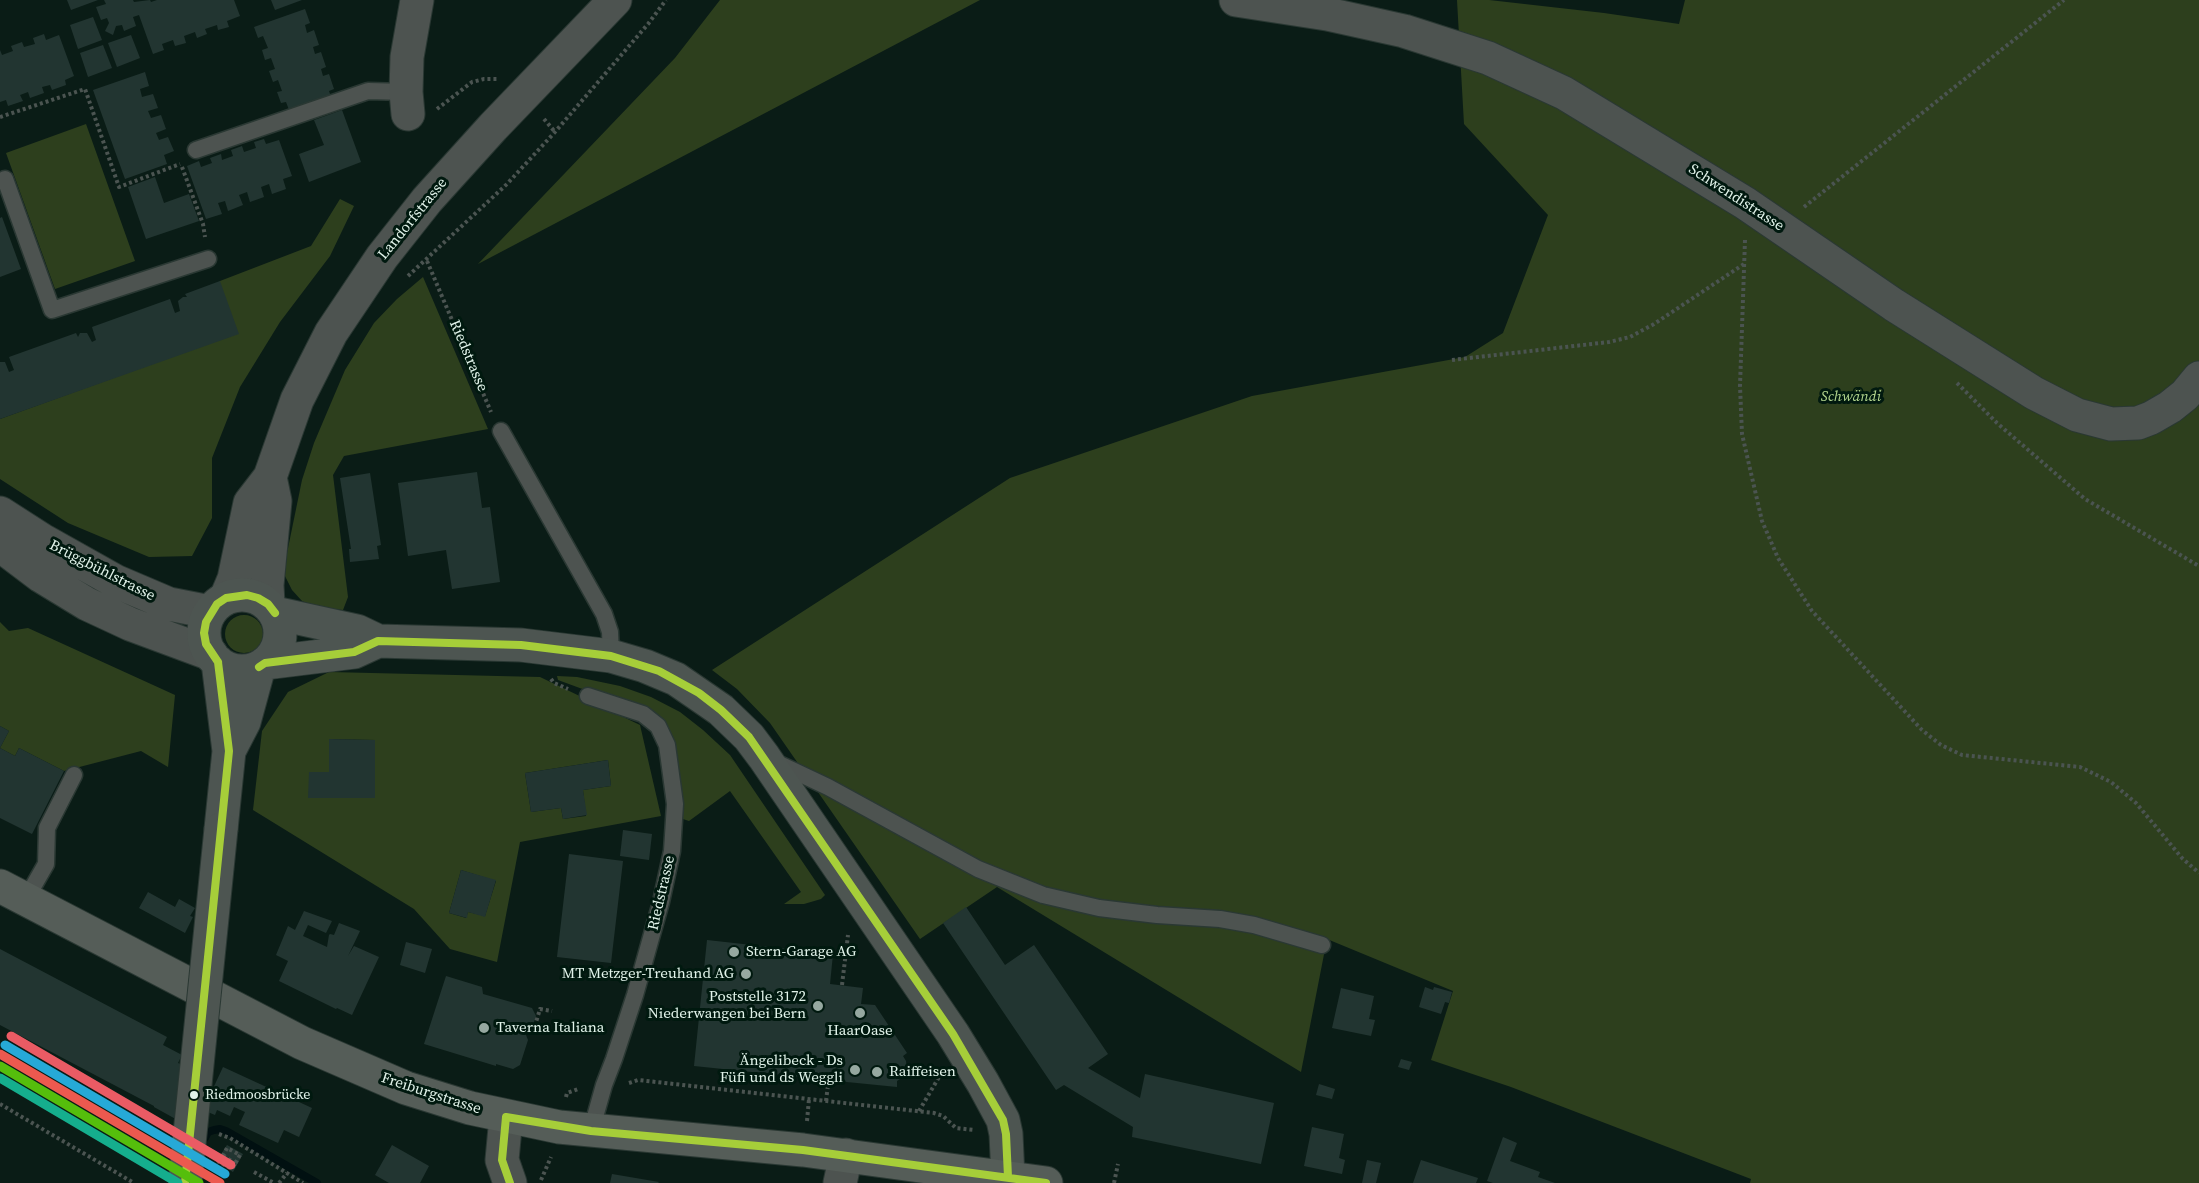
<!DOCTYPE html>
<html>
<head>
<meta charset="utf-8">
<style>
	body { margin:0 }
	canvas { display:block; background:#0a1c16 }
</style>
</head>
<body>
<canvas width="2199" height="1183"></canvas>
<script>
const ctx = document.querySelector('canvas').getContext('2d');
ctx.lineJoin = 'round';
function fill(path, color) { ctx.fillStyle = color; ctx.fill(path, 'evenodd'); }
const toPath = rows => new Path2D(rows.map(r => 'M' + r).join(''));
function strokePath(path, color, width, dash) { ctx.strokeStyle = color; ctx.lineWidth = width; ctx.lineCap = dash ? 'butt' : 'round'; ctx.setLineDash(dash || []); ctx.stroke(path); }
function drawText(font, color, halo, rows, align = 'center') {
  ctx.font = font + ' "Source Serif 4",serif'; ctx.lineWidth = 6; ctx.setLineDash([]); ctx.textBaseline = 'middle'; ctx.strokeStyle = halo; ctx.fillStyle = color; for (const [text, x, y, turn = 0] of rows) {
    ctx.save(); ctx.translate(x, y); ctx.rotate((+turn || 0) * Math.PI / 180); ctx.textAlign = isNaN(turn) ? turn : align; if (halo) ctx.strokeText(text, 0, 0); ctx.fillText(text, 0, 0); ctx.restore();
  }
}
fill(toPath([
	[720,0,980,0,478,264,675,58],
	[1457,0,1489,0,1604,13,1679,24,1685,0,2199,0,2199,1183,1750,1183,1751,1179,1511,1087,1431,1060,1453,991,1327,939,1301,1072,997,887,920,939,770,723,737,689,712,670,1010,478,1252,396,1465,357,1503,333,1548,215,1464,124],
	[86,124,135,261,55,289,6,153],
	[340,199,354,206,330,256,280,322,240,387,212,458,212,518,192,556,149,557,68,523,0,479,0,419,149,365,220,281,311,246],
	[423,277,488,429,344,456,333,475,348,597,343,610,316,607,302,601,292,590,285,576,287,553,302,480,314,443,345,370,374,323,397,299],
	'225 634a19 19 0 1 1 38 0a19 19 0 1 1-38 0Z',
	[0,622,9,631,28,628,175,695,168,767,141,751,64,771,19,748,15,756,0,748,9,731,0,726],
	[329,672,540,677,640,725,661,816,520,842,497,962,450,949,414,909,253,810,262,731,288,692],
	[329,739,375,740,374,798,309,798,329,772],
	[608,760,611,786,583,790,586,816,563,819,561,808,531,812,525,773],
	[461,870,496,881,485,916,468,912,466,918,449,913],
	[557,676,577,677,620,686,651,697,680,712,703,730,730,755,825,895,821,899,804,904,784,904,801,892,730,791,689,821,683,819,678,781,668,729,596,694,558,680]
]), '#2d3f1d');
strokePath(toPath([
	[205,1138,208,1132,214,1130,220,1129,226,1131,317,1183]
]), '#011011', 8);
fill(toPath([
	[67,0,98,0,71,10],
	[104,0,133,0,134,2,150,0,151,2,157,0,234,0,240,16,227,21,229,27,218,30,217,25,205,29,207,34,197,38,195,32,184,36,186,43,175,46,173,40,162,44,164,50,153,54,139,15,133,17,136,26,124,31,122,25,116,26,113,35,105,31,109,23,107,18,101,20,96,7,106,4],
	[271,0,302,0,275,10],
	[305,9,310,23,305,25,307,33,314,30,319,45,313,47,315,54,321,52,326,67,321,69,323,76,329,74,334,89,329,91,332,100,291,115,286,102,281,103,277,92,282,91,278,80,273,82,269,71,275,69,271,58,265,60,262,50,268,48,263,36,258,38,254,27],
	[93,17,102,40,78,49,70,25],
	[44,34,46,40,59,35,74,76,65,80,66,85,52,90,50,85,42,87,44,93,30,98,28,92,20,95,23,101,8,106,6,100,0,102,0,50,2,55,13,51,11,46,22,42,24,47,35,44,33,38],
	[131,35,140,58,117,67,108,43],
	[103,45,112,68,88,77,80,53],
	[145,72,149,86,140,89,142,97,153,94,158,108,148,111,151,118,161,115,166,129,156,133,159,140,168,137,174,151,164,155,167,164,125,179,93,90],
	[342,110,361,162,309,182,299,154,324,145,314,120],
	[264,139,266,144,279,140,292,176,283,179,286,189,272,194,269,184,261,187,264,197,250,202,247,192,239,195,243,205,228,211,225,201,218,203,222,214,206,219,187,166,199,161,201,167,212,163,210,158,221,154,222,160,233,156,231,150,242,146,244,152,256,148,254,142],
	[155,177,164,203,189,194,199,221,146,239,128,187],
	[2,217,21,269,0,277,0,218],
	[220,281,239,334,0,419,0,362,5,362,9,372,14,370,9,357,76,333,78,337,80,333,87,333,92,342,96,340,92,327,170,299,175,313,180,311,178,301,183,297,187,297,185,294],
	[477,472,482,508,490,507,500,582,452,589,446,550,408,556,398,483],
	[370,473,381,545,377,546,379,559,350,562,349,549,351,549,340,478],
	[0,726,9,731,0,748,15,756,19,748,64,771,32,834,0,818],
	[329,739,375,740,375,798,308,798,309,772,329,772],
	[608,760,611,786,583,790,587,815,563,819,561,808,531,812,525,773],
	[623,830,652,834,649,860,620,856],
	[569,854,623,861,611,963,557,957],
	[461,870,496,880,485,917,468,912,467,918,449,913],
	[148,892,175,907,179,899,195,908,190,916,193,917,185,933,139,908],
	[966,907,1005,965,1034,945,1108,1054,1088,1068,1140,1098,1145,1074,1274,1103,1261,1164,1132,1137,1133,1127,1064,1085,1056,1090,943,923],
	[304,911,332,921,326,933,308,925,303,936,327,947,329,935,330,934,334,935,339,923,360,931,348,956,354,946,379,957,352,1015,337,1008,336,1009,279,981,288,961,276,955,288,926,295,930],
	[707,940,833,954,830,984,863,988,861,1004,875,1005,907,1053,903,1056,906,1061,907,1070,903,1077,897,1081,897,1087,837,1081,837,1078,820,1076,820,1079,694,1066],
	[406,942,432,949,425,973,400,965],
	[0,949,167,1037,163,1045,182,1055,178,1063,187,1067,178,1085,205,1099,190,1127,154,1107,154,1106,0,1025],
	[446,976,482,987,483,994,532,1008,536,1016,533,1025,528,1027,526,1035,528,1040,520,1065,513,1069,496,1064,496,1066,424,1044],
	[1425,987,1433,990,1434,987,1452,992,1449,1003,1445,1002,1441,1014,1419,1007],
	[1341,988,1374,996,1369,1019,1375,1020,1371,1036,1332,1028],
	[1401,1059,1412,1062,1409,1070,1398,1067],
	[223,1067,312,1108,299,1137,284,1130,278,1143,239,1125,245,1112,234,1107,230,1116,217,1110,215,1115,203,1110],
	[1319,1084,1335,1089,1332,1099,1316,1095],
	[1312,1127,1344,1134,1339,1158,1345,1160,1342,1174,1304,1166],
	[1503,1137,1517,1143,1510,1161,1540,1172,1538,1177,1555,1183,1493,1183,1487,1181],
	[227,1145,243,1154,233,1172,216,1162],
	[392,1145,429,1166,420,1183,389,1183,375,1175],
	[1367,1160,1381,1163,1376,1183,1362,1183],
	[1421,1160,1478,1178,1476,1183,1413,1183],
	[612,1174,659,1182,658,1183,610,1183]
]), '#223531');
const service = toPath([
	[196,150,368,91,406,92],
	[5,179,52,310,208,259],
	[501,431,604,614,610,632,611,656],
	[588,696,643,714,658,726,667,745,675,804,672,851,661,902,635,995,614,1059,604,1085,591,1131],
	[773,761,828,787,978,869,1043,895,1099,908,1157,915,1220,919,1254,925,1322,945],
	[26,899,46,864,47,828,74,775]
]);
const minor = toPath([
	[1236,0,1327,14,1404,31,1488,58,1564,93,1745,203,1894,305,2034,393,2077,415,2111,424,2138,423,2151,418,2170,407,2185,395,2199,378],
	[408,114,406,92,407,57,417,0],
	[0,513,42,540,115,581,169,604,210,612],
	[0,545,41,576,87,604,130,624,211,654],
	[506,1117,502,1160,510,1183],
	[840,1183,846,1155]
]);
const tertiary = toPath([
	[226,598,234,579,250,503,270,477,297,400,331,333,382,257,427,200,493,127,615,0],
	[268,604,267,585,275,501,270,477]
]);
const secondary = toPath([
	'204 633a38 38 0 1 1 76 0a38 38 0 1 1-76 0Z',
	[275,613,357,631,378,641,521,645,611,656,645,666,676,679,721,710,749,737,764,757,953,1034,983,1083,1003,1120,1006,1134,1008,1177],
	[218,662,229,751,221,829],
	[265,663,354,652,378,641],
	[229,751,244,722,259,667]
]);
const primary = toPath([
	[0,886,302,1043,406,1088,470,1108,559,1127,803,1150,1046,1183]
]);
strokePath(service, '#2a3833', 19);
strokePath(minor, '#2a3833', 35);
strokePath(tertiary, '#2a3833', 35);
strokePath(secondary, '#2a3833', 35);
strokePath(primary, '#2a3833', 35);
strokePath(toPath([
	[437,109,472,82,484,79,498,79],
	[0,117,85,89,119,187,180,164],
	[544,119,555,132],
	[182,167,203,224,205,237],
	[1804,207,2064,0],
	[1745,240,1740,386,1742,434,1762,521,1778,558,1812,611,1922,730,1941,745,1962,755,2080,767,2111,782,2136,803,2182,858,2199,873],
	[427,261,491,412],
	[408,276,507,184,555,132,648,24,666,0],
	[1452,360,1609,342,1630,337,1654,324,1744,264],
	[1957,383,1997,423,2085,499,2199,566],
	[551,679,554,683,568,689],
	[842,985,848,935],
	[527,1031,533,1032,540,1009,552,1011],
	[629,1083,638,1080,934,1113,943,1116,956,1128,974,1130],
	[566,1097,567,1093,578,1089],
	[826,1101,829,1077],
	[0,1104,134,1183],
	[919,1111,942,1072],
	[807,1121,809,1099],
	[219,1134,230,1138,303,1183],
	[223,1156,235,1163],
	[218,1160,219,1162,232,1169,240,1155,227,1148,220,1161,232,1168,235,1163,237,1164],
	[254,1172,274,1183],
	[541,1180,551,1157],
	[279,1183,287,1173],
	[1114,1183,1118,1164]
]), '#4b5451', 4, [3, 3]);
strokePath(service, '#4d5350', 16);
strokePath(minor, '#4d5350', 33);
strokePath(tertiary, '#4d5350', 33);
strokePath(secondary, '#4d5551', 33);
strokePath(primary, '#555d58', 33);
const secondaryBridge = toPath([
	[185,1183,221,829]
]);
strokePath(secondaryBridge, '#2a3833', 35, []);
strokePath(secondaryBridge, '#4d5551', 33);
strokePath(toPath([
	[218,662,206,644,204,633,206,622,217,604,226,598,247,595,258,598,268,604,275,613],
	[259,667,265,663,354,652,378,641,521,645,611,656,659,671,699,693,721,710,749,737,953,1034,1003,1120,1006,1134,1008,1177],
	[506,1117,591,1131,803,1150,1046,1183],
	[506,1117,502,1160,510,1183],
	[185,1183,229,751,218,662]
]), '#a6ce39', 8);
strokePath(toPath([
	[0,1054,220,1183]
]), '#ec594f', 9);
strokePath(toPath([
	[0,1066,199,1183]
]), '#55be0c', 9);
strokePath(toPath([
	[5,1045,225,1174]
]), '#26a9d7', 9);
strokePath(toPath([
	[0,1078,178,1183]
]), '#15ae8d', 9);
strokePath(toPath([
	[11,1036,231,1165]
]), '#ea5b64', 9);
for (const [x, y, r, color] of [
	[734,952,6,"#96a8a0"],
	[746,974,6,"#96a8a0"],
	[818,1006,6,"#96a8a0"],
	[860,1013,6,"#96a8a0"],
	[484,1028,6,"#96a8a0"],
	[855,1070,6,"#96a8a0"],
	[877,1072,6,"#96a8a0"],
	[194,1095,5,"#e1f3ea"]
]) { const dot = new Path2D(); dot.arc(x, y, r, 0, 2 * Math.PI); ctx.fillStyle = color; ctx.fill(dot); strokePath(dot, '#00190f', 2); }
drawText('14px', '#e1f3ea', '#00190f', [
	["Riedmoosbrücke",205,1095]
], 'left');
drawText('15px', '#e1f3ea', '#00190f', [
	["Schwendistrasse",1736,198,33],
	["Landorfstrasse",413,219,-51],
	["Riedstrasse",468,356,67],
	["Brüggbühlstrasse",102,571,27],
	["Riedstrasse",662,893,-77],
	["Freiburgstrasse",431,1094,18]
]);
drawText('italic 15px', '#b1d48d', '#00190f', [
	["Schwändi",1851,397]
]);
drawText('15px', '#e1f3ea', '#00190f', [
	["Stern-Garage AG",746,952],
	["MT Metzger-Treuhand AG",734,974,"right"],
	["Poststelle 3172",806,997,"right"],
	["Niederwangen bei Bern",806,1014,"right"],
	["Taverna Italiana",496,1028],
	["HaarOase",860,1031,"center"],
	["Ängelibeck - Ds",843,1061,"right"],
	["Füfi und ds Weggli",843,1078,"right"],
	["Raiffeisen",889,1072]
], 'left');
</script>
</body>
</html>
